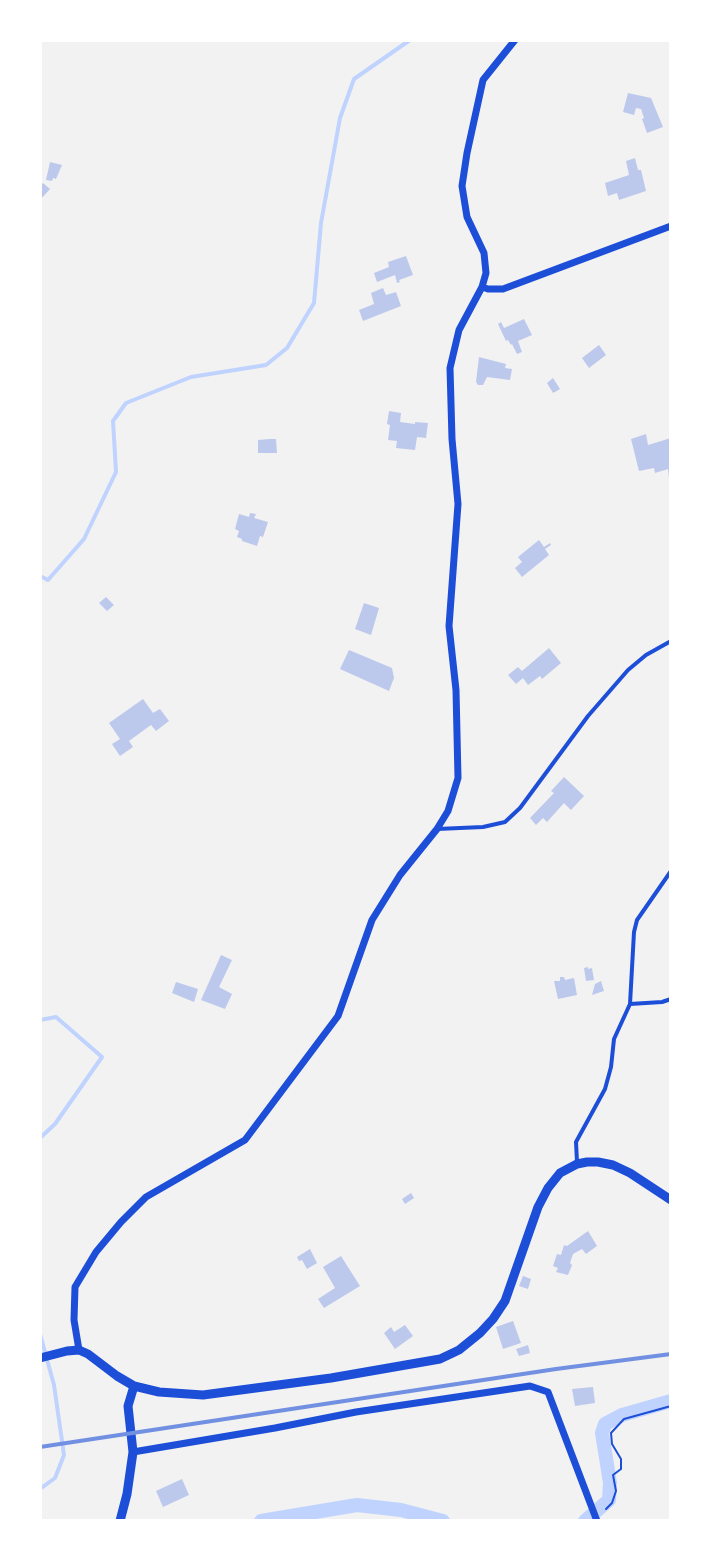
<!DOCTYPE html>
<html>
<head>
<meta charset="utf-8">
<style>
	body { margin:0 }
	#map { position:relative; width:711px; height:1561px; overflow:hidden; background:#f2f2f2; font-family:"IBM Plex Serif",serif }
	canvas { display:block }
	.frame { position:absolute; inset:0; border:42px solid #fff; pointer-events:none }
</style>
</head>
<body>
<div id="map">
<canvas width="711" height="1561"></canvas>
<div class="frame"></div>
</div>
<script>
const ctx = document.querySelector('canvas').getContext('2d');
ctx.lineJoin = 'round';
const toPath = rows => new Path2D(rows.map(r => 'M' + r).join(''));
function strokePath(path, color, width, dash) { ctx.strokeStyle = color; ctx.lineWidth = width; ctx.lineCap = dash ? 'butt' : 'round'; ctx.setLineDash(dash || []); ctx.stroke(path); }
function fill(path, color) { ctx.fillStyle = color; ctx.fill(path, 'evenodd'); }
strokePath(toPath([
	[40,576,48,580,84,539,116,472,113,421,126,403,191,377,266,365,287,348,314,303,321,223,340,118,354,79,410,40],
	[40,1020,56,1017,102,1057,55,1124,40,1138],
	[40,1334,54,1385,64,1455,55,1478,40,1489]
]), '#bfd3fe', 4);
strokePath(toPath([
	[261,1521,357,1505,401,1510,443,1521],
	[585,1521,609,1500,610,1483,602,1433,605,1424,622,1415,671,1401]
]), '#bfd3fe', 14);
fill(toPath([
	[628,93,651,98,663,127,647,133,642,119,644,118,641,109,636,108,634,115,623,112],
	[635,158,638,170,641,170,646,191,619,200,617,193,608,196,605,183,629,175,626,161],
	[50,162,62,165,56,179,53,178,52,181,46,180],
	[43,183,50,189,40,200,40,186],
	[406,256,413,275,399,280,400,282,397,283,395,275,377,282,374,273,389,267,388,262],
	[383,288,386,295,396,292,401,306,363,321,359,310,374,304,371,293],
	[524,319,532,335,518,341,522,352,517,354,512,344,511,345,508,340,506,341,498,324,501,322,504,328],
	[599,345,606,355,589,368,582,358],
	[479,357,506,364,505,368,512,369,510,380,487,377,483,385,478,385,476,382],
	[553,378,560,389,553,393,547,383],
	[389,411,401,413,400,422,415,424,415,422,428,423,426,438,417,437,415,450,396,448,397,441,388,440,390,425,387,424],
	[646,434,648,445,671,438,671,479,669,479,668,469,655,473,654,468,639,471,631,439],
	[270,439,276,439,277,453,258,453,258,440],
	[250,513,256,514,254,518,268,522,263,537,260,536,257,546,242,541,242,539,237,537,239,531,235,529,239,514,249,517],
	[539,540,544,547,550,543,551,545,545,549,549,555,522,577,515,568,522,562,518,557],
	[106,597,114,605,107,611,99,603],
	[364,603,379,608,371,635,355,629],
	[549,648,561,663,542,679,540,676,528,685,523,678,516,684,508,675,518,667,522,671],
	[349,650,392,668,394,678,389,691,340,669],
	[143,699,153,713,160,709,169,721,156,731,151,725,129,741,133,747,120,756,112,744,120,739,109,723],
	[564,777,584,796,571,810,564,803,547,822,543,818,536,825,530,818,554,793,551,791],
	[221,955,232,960,219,987,232,994,225,1009,201,1000],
	[588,967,588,969,592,968,594,980,586,981,584,968],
	[560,977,564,977,565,980,574,978,577,995,558,999,554,981,560,981],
	[601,981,604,991,592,995,595,984],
	[176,982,198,989,194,1002,172,993],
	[411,1193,414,1198,405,1204,402,1199],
	[588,1231,597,1246,586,1254,582,1249,573,1254,570,1263,572,1265,568,1275,556,1272,558,1268,553,1266,557,1254,561,1255,564,1245,567,1246],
	[310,1249,317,1263,307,1269,302,1260,299,1261,297,1257],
	[341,1256,360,1286,324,1308,318,1299,335,1288,323,1267],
	[523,1276,531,1279,528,1289,519,1286],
	[513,1321,521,1343,503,1349,496,1327],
	[405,1325,413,1336,395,1349,384,1333,391,1327,394,1332],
	[528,1345,530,1353,519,1356,516,1349],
	[593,1387,595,1403,575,1406,572,1389],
	[182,1479,189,1495,163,1507,156,1491]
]), '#bdc9ec');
strokePath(toPath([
	[606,1509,612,1503,616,1491,613,1475,621,1469,621,1459,612,1444,611,1433,624,1419,671,1406]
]), '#1d4ed8', 2);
strokePath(toPath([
	[437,829,483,827,505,822,520,808,588,716,628,670,646,655,671,641],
	[630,1004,662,1002,671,999],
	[577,1162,576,1142,605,1089,611,1067,614,1039,630,1004,634,932,637,920,671,871]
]), '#1d4ed8', 4);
strokePath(toPath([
	[482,287,488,289,503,289,671,226],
	[79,1350,74,1320,75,1287,96,1252,121,1222,146,1197,245,1140,338,1016,372,920,400,875,437,829,448,811,458,778,456,690,449,626,458,504,452,439,450,368,459,330,482,287,486,273,484,253,467,217,462,186,467,153,483,80,515,40],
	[133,1452,275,1428,356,1412,530,1386,548,1392,597,1521]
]), '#1d4ed8', 7);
strokePath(toPath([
	[40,1358,67,1351,79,1350,88,1354,117,1376,134,1386,159,1392,203,1395,331,1378,440,1359,459,1350,480,1333,493,1319,505,1301,538,1207,548,1188,560,1173,577,1164,587,1162,598,1162,613,1165,630,1173,671,1200],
	[120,1521,127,1494,133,1452,128,1406,134,1386]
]), '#1d4ed8', 9);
strokePath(toPath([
	[40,1447,556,1369,671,1354]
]), '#7290e2', 4);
</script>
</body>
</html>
